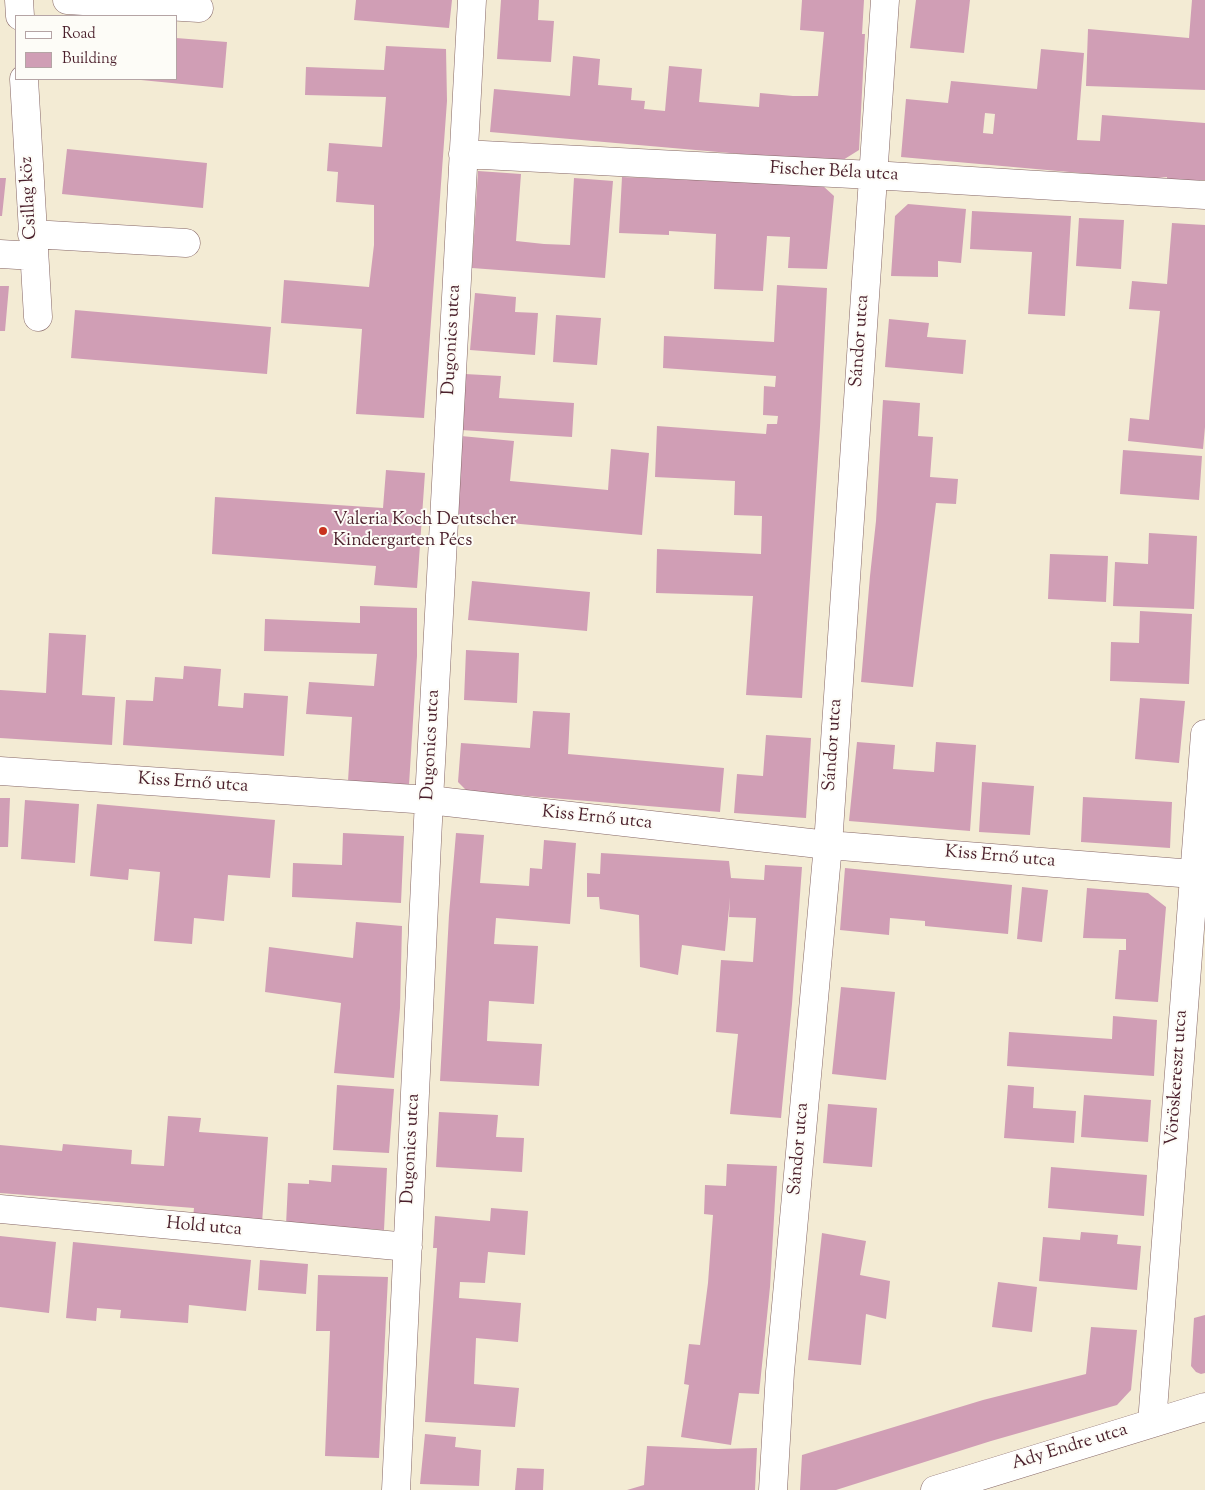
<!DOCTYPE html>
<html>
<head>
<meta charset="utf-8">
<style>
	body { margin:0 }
	#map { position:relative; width:1205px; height:1490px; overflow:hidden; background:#f3ebd4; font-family:"Sorts Mill Goudy",serif }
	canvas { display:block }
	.legend { position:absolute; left:15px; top:15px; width:162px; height:65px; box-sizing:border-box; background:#fdfcf7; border:1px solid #b5a4a5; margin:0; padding:6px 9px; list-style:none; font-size:15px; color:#4a1f2b }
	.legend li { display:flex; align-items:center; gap:10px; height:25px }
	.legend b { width:25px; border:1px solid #b5a4a5 }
</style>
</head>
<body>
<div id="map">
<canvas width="1205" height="1490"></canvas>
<ul class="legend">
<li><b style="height:6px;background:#fff"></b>Road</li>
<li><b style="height:14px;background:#d09eb5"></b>Building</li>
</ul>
</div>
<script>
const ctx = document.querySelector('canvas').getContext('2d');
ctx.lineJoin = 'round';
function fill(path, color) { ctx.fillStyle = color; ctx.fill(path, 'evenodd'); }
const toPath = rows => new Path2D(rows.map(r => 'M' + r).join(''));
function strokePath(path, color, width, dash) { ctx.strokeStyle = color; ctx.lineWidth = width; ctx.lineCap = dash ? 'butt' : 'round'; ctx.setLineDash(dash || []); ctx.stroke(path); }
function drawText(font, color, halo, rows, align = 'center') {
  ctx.font = font + ' "Sorts Mill Goudy",serif'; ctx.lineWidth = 4; ctx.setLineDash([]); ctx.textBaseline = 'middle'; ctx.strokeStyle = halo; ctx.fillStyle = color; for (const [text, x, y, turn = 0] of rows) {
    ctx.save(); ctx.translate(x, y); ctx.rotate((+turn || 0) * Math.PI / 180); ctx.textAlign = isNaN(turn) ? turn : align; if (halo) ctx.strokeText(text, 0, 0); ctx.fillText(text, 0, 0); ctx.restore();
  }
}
fill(toPath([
	[356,0,452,0,449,28,354,20],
	[501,0,539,0,538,20,554,21,551,62,497,59],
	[802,0,864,0,862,34,865,34,859,150,843,160,787,158,490,132,494,89,570,96,573,56,600,59,598,85,632,88,631,100,645,101,644,109,665,111,669,66,702,69,699,102,759,107,760,93,793,96,818,96,824,32,800,30],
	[916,0,970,0,964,53,910,48],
	[1192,0,1205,0,1205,90,1086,86,1088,29,1189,38],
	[176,38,227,42,223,88,141,80,141,79,176,79],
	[386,46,446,49,447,101,424,418,356,414,362,329,281,323,284,280,369,287,374,245,374,205,336,202,338,172,327,171,329,143,382,147,386,97,305,95,306,67,384,70],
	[1041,49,1084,53,1077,140,1100,141,1102,115,1205,123,1205,180,1200,180,1200,184,1167,183,1167,177,1148,179,901,157,906,99,948,103,951,81,1037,89],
	[985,113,995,114,993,134,983,133],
	[67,149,207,163,203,208,62,194],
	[478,171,521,174,516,241,544,244,570,245,574,178,613,181,605,278,472,268],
	[622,177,822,185,834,196,827,269,788,268,790,237,767,236,763,291,714,289,716,234,669,231,669,235,619,233],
	[0,178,6,178,2,216,0,216],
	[908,204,966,209,961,263,938,261,938,277,891,276,895,216],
	[972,211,1071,216,1065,316,1028,314,1032,252,970,249],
	[1079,218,1124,220,1121,269,1076,266],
	[1172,223,1205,225,1205,427,1203,449,1128,441,1130,418,1149,420,1160,311,1129,309,1132,281,1167,284],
	[777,285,827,288,820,427,802,698,746,695,753,596,656,593,657,549,761,554,762,516,734,515,735,481,655,477,657,426,766,434,767,424,777,424,778,416,763,415,764,386,775,387,776,376,663,368,664,336,774,342],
	[0,286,9,286,5,331,0,331],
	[475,293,516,297,515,312,538,313,535,355,470,350],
	[75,310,271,327,267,374,71,358],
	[556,315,601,318,597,365,553,362],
	[889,319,929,323,927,337,966,340,963,374,885,367],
	[465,374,501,376,499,398,574,403,572,437,461,430],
	[883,400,920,403,918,436,933,437,930,477,958,479,956,504,936,503,913,687,861,682,870,576,876,521],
	[461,436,514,441,510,481,608,490,611,449,649,453,642,535,454,518],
	[1123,450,1202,456,1199,500,1120,494],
	[386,470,425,473,417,588,374,585,376,566,212,554,215,497,383,508],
	[1149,533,1197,536,1194,609,1113,606,1115,562,1148,564],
	[1050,554,1108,556,1106,602,1048,599],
	[472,581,590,592,587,631,468,620],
	[360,606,417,608,417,656,409,785,348,781,352,717,306,714,309,682,374,686,377,654,264,651,265,619,360,623],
	[1140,611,1192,614,1189,684,1110,681,1111,642,1139,643],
	[49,633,86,635,82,695,115,697,112,745,0,738,0,690,46,693],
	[466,650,519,653,517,703,464,700],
	[184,666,221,669,218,706,243,708,244,693,288,696,284,756,123,745,126,700,153,701,155,677,183,679],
	[1140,698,1185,701,1179,763,1135,759],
	[533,711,570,713,568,754,724,768,720,812,467,791,458,782,461,743,530,748],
	[766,735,811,738,806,818,734,813,737,774,763,776],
	[857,742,895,745,893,769,934,772,936,742,976,745,970,831,849,821],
	[982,782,1034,786,1030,835,979,832],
	[1083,797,1172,802,1170,848,1081,842],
	[0,798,10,798,8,847,0,847],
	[25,800,79,804,75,863,21,859],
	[97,804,275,820,270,878,228,875,224,921,194,918,192,944,154,941,160,872,129,869,128,880,90,876],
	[343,833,404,836,401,903,292,897,293,863,342,865],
	[456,833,484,835,480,883,514,885,529,886,530,868,542,869,544,840,576,843,570,924,496,918,494,944,538,946,534,1004,489,1001,487,1041,542,1044,539,1086,440,1081,449,915],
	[601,853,729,861,731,878,764,880,765,865,802,867,792,1004,781,1118,730,1114,738,1034,716,1032,721,960,753,962,756,918,729,917,730,898,725,951,682,945,678,975,640,967,639,915,600,909,599,897,587,897,587,873,600,874],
	[845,868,1012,885,1008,934,925,926,925,921,890,918,889,935,840,930],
	[1022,887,1048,890,1042,942,1017,939],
	[1087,888,1148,893,1166,907,1158,1002,1115,999,1119,950,1126,950,1126,939,1083,938],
	[356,922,402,926,400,1008,394,1078,334,1073,341,1003,265,992,269,947,353,958],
	[841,987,895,992,886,1080,832,1074],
	[1113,1016,1157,1020,1154,1076,1007,1066,1009,1032,1112,1039],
	[337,1085,394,1089,389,1153,333,1150],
	[1008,1085,1034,1087,1033,1108,1076,1111,1074,1143,1004,1138],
	[1084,1095,1151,1100,1148,1142,1081,1137],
	[828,1104,877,1108,872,1167,823,1163],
	[439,1112,498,1115,496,1137,524,1138,522,1172,436,1167],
	[168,1116,201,1118,199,1132,268,1137,262,1223,193,1218,194,1208,0,1193,0,1145,62,1151,63,1144,132,1150,131,1164,164,1166],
	[727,1164,777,1166,770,1287,759,1394,739,1393,731,1445,681,1437,689,1385,684,1384,689,1344,700,1345,708,1283,713,1215,704,1214,705,1185,726,1186],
	[332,1165,387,1168,384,1230,286,1225,288,1183,309,1184,309,1180,331,1182],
	[1051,1167,1147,1175,1144,1216,1048,1208],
	[491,1208,528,1211,525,1255,488,1252,485,1283,460,1282,459,1298,521,1303,518,1342,476,1338,474,1384,519,1388,515,1427,425,1422,437,1248,433,1248,435,1216,490,1221],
	[1081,1232,1118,1235,1117,1244,1141,1246,1137,1290,1039,1281,1043,1237,1080,1240],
	[822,1233,866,1241,860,1275,890,1281,886,1319,866,1314,861,1365,808,1360],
	[0,1236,56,1242,49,1313,0,1307],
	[73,1242,251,1260,246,1311,189,1305,188,1323,120,1318,121,1310,97,1308,96,1321,66,1318],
	[260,1260,308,1264,306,1294,258,1290],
	[318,1275,388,1277,379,1458,325,1456,330,1331,316,1331],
	[998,1282,1037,1287,1032,1332,992,1327],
	[1205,1315,1205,1373,1201,1374,1196,1372,1191,1366,1194,1318],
	[1091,1327,1137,1330,1131,1390,1117,1405,991,1441,836,1490,800,1490,802,1455,983,1400,1086,1374],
	[425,1434,456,1437,455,1447,481,1450,479,1486,420,1484],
	[647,1446,718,1449,757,1448,755,1490,627,1490,644,1485],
	[517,1468,544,1469,543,1490,515,1490]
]), '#d09eb5');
const minor = toPath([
	[19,0,20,16],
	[67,0,199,8],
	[24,79,38,317],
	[463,154,872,175,1205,195],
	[32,234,186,243],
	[0,254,34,256],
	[0,771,429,800,828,845,1193,874],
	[0,1209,408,1247],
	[1152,1423,1205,734],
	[396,1490,429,800,472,0],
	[773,1490,780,1372,828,845,885,0],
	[935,1490,1205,1407]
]);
strokePath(minor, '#856666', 29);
strokePath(minor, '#fff', 28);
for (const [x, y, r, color] of [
	[323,531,5,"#c8321e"]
]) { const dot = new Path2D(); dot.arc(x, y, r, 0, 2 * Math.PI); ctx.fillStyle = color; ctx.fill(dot); strokePath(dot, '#fdfcf7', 2); }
drawText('18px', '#4a1f2b', '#fdfcf7', [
	["Fischer Béla utca",834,173,3],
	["Csillag köz",30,198,-93],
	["Dugonics utca",453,340,-87],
	["Sándor utca",861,341,-86],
	["Dugonics utca",432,745,-87],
	["Sándor utca",834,745,-86],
	["Kiss Ernő utca",193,784,4],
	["Kiss Ernő utca",597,819,6],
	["Kiss Ernő utca",1000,858,5],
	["Vöröskereszt utca",1178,1078,-86],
	["Dugonics utca",412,1149,-87],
	["Sándor utca",800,1149,-85],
	["Hold utca",204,1228,5],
	["Ady Endre utca",1070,1448,-17]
]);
drawText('18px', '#4a1f2b', '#fdfcf7', [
	["Valeria Koch Deutscher",333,521],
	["Kindergarten Pécs",333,542]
], 'left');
</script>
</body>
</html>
